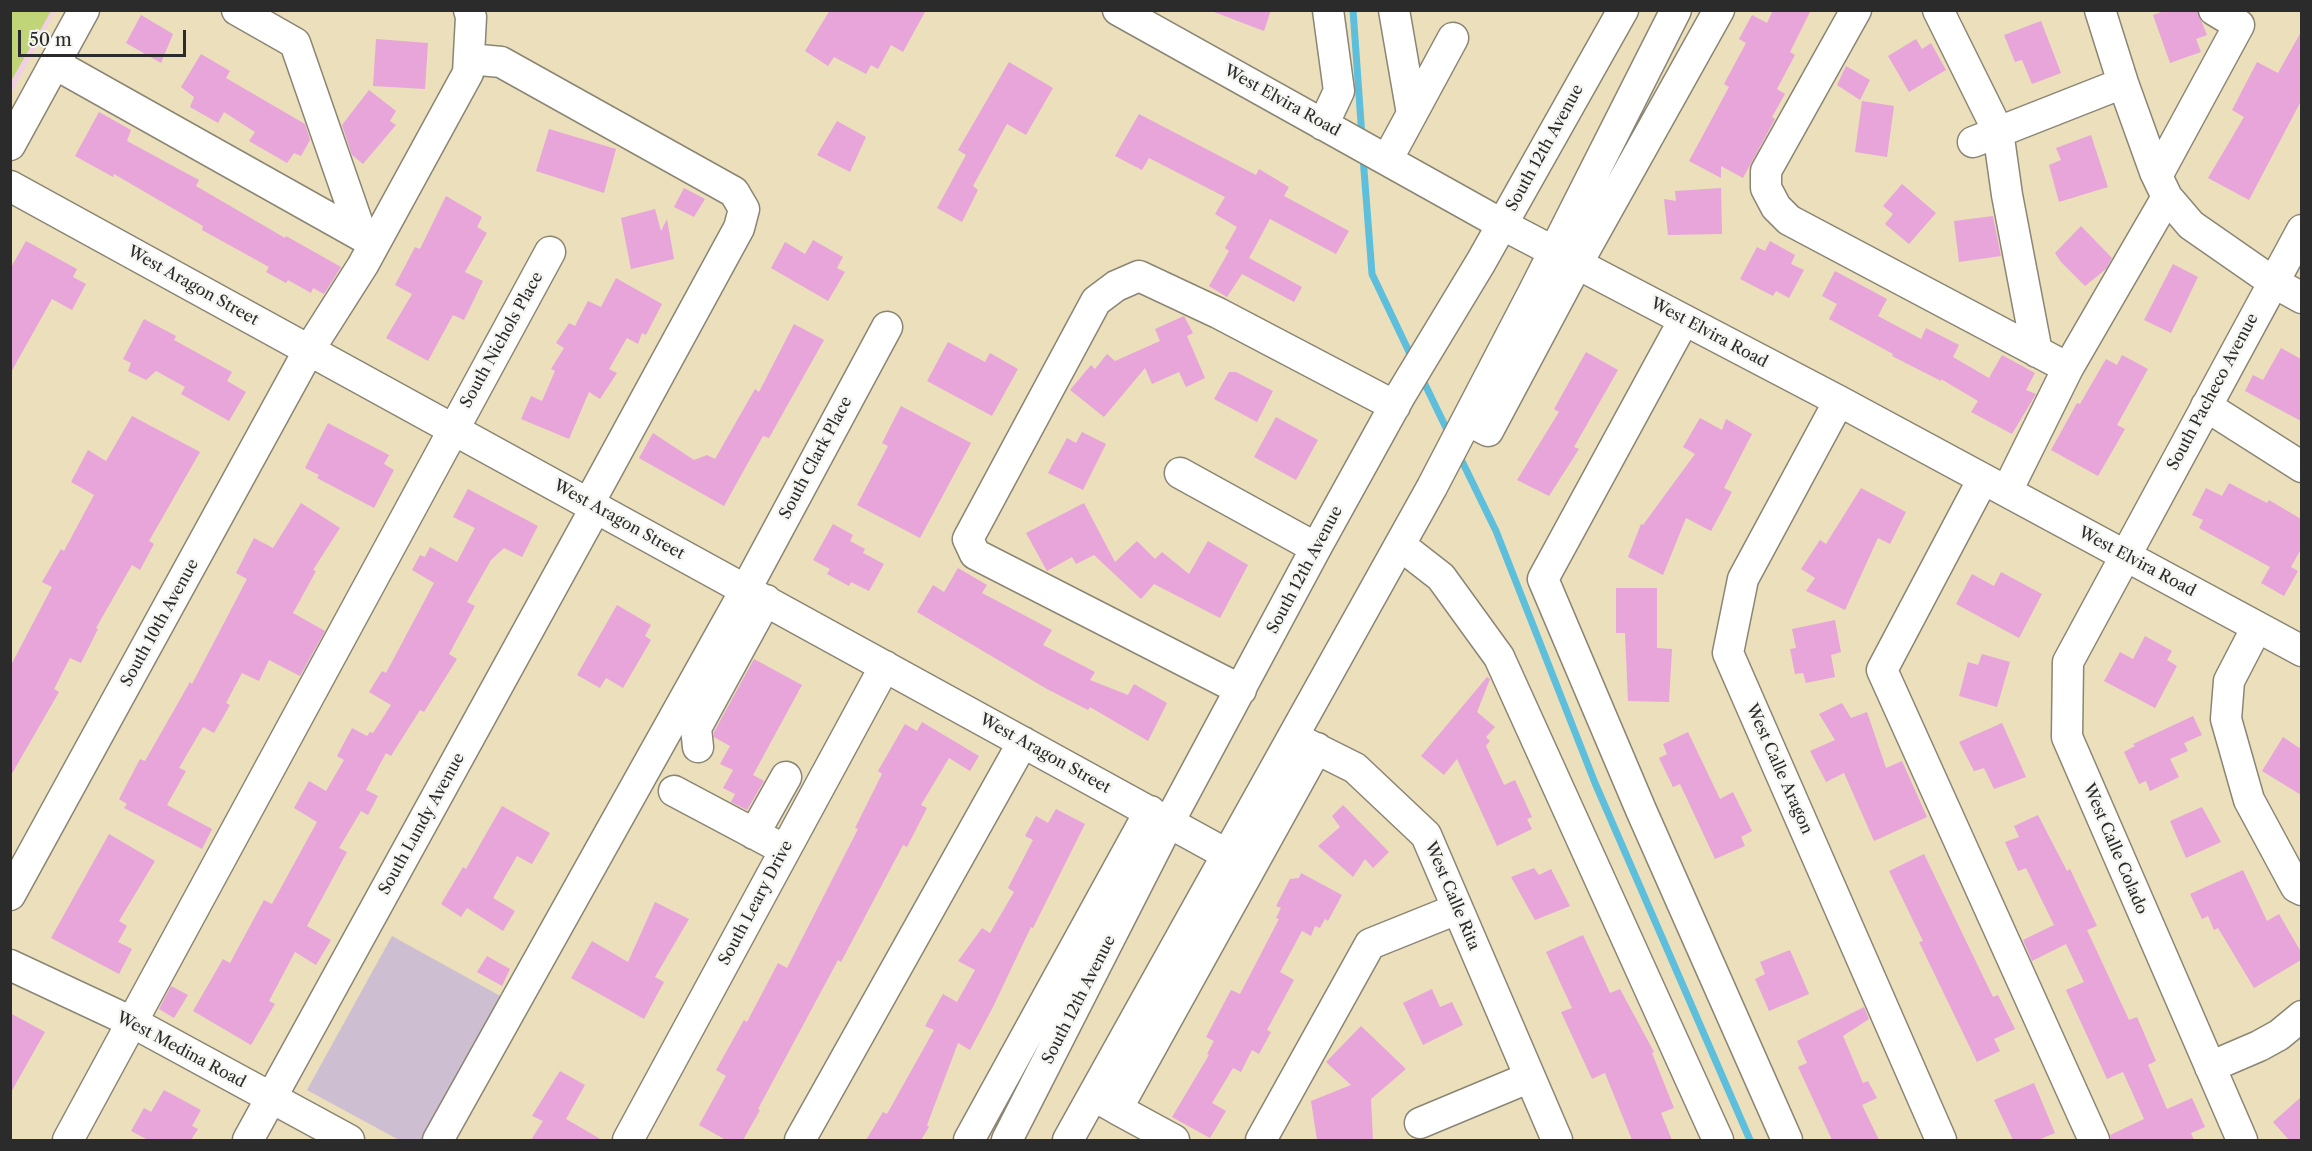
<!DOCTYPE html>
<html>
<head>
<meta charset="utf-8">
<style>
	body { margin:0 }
	#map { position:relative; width:2312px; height:1151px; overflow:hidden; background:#ebdfbc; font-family:"Libre Caslon Text",serif }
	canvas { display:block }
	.frame { position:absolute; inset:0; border:12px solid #2b2b2b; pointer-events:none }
	.scale { position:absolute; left:18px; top:30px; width:168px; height:27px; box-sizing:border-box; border:3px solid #2b2b2b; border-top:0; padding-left:8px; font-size:18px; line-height:21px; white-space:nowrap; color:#2b2b2b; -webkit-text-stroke:4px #f6f6f2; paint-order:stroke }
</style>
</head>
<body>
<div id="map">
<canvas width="2312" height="1151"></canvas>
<div class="frame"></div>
<div class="scale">50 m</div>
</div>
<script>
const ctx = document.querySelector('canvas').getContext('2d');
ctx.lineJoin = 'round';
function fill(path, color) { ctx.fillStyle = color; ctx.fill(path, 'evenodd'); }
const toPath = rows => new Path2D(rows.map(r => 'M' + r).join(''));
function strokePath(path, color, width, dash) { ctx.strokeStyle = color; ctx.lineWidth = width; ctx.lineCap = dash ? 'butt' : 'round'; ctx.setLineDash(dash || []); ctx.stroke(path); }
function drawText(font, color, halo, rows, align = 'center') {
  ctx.font = font + ' "Libre Caslon Text",serif'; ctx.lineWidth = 5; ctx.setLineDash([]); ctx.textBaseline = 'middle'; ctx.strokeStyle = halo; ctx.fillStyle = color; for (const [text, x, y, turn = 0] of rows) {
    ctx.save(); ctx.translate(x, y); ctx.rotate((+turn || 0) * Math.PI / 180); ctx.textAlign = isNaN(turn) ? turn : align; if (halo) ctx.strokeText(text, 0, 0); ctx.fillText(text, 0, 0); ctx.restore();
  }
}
fill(toPath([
	[11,11,55,11,11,94]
]), '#f1d0e3');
fill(toPath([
	[392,936,504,998,426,1140,399,1140,307,1090]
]), '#cebed1');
fill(toPath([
	[10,11,51,11,11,81,10,81]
]), '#c0d478');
strokePath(toPath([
	[1353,10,1362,137],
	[1363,157,1372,274,1412,358],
	[1421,376,1449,434],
	[1459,455,1496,531,1595,783,1750,1140]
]), '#5dbfdb', 7);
fill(toPath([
	[830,10,926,10,903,52,891,45,878,69,871,65,866,74,834,57,828,66,805,51],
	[1215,10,1271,10,1264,31,1214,12],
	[1773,10,1811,10,1790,52,1795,55,1777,89,1785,94,1772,117,1775,119,1743,178,1721,166,1721,178,1689,161,1729,87,1724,84,1746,43,1739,39,1752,15,1767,23],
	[2167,10,2197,10,2207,35,2196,39,2201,52,2170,63,2153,15],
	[141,15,173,34,161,63,126,43],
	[2041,21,2061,73,2032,84,2022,60,2015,62,2004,35],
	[2301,32,2301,101,2249,200,2208,178,2244,117,2232,110,2257,62,2278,73],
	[376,39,428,43,425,89,373,86],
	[1916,39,1922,49,1931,43,1946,70,1909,92,1888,56],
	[201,54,230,71,226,78,305,124,310,140,301,156,294,153,287,163,249,141,255,132,224,112,218,123,190,107,194,97,181,87],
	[1009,62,1053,88,1026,135,1007,124,973,186,978,190,962,222,937,208,966,155,958,150],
	[1846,66,1870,80,1860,100,1837,85],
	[369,90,396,111,390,121,396,125,363,164,352,155,342,125],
	[1862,101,1894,106,1887,157,1855,152],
	[99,112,131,130,127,141,199,180,196,186,285,238,286,236,341,267,324,294,313,288,311,293,288,280,286,283,266,272,269,267,202,230,203,226,114,174,113,177,75,156],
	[1139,114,1256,175,1259,169,1289,187,1284,196,1349,231,1336,254,1270,219,1249,258,1302,287,1294,302,1242,274,1227,297,1209,286,1229,251,1225,248,1237,227,1215,214,1225,197,1149,158,1142,170,1115,156],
	[837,121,866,137,850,172,817,155],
	[549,129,616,149,604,193,536,171],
	[2091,135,2108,187,2059,202,2049,165,2061,160,2056,148],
	[1902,184,1936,213,1909,244,1885,224,1893,214,1883,206],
	[684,188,705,199,694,217,674,207],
	[1721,188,1722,234,1668,235,1664,199,1676,201,1675,191],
	[446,196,482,217,477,227,487,233,465,272,483,281,464,320,453,315,428,361,386,338,412,294,395,285,415,247,420,249],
	[655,209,661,231,667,219,674,259,631,269,621,218],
	[1993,216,2001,256,1959,262,1954,221],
	[2081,226,2112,258,2106,269,2085,286,2061,262,2055,253],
	[813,240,843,257,837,268,845,272,828,301,771,268,785,242,805,254],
	[26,241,77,269,73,277,86,284,72,310,52,299,10,374,10,269],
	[1770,241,1795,255,1791,264,1804,270,1789,298,1776,291,1773,296,1740,279,1757,247,1765,251],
	[2173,264,2198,277,2171,333,2144,320],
	[1835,271,1887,299,1878,316,1921,339,1926,328,1959,345,1953,357,1989,378,2002,355,2035,373,2026,390,2036,394,2012,434,1971,412,1978,401,1941,379,1941,381,1892,356,1893,354,1829,319,1837,304,1822,296],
	[616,278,662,304,646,335,642,333,638,344,627,338,609,369,617,373,600,399,589,392,569,439,521,419,531,396,542,401,555,371,551,369,564,348,556,343,569,323,575,326,588,301,601,307],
	[1184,316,1193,333,1187,336,1205,378,1186,387,1179,372,1152,384,1145,368,1104,417,1070,390,1091,365,1095,369,1107,354,1115,361,1160,341,1155,329],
	[144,319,176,336,174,340,232,372,227,381,246,392,229,421,181,394,185,387,156,371,146,380,128,371,131,363,123,359],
	[794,324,824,340,769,438,763,436,724,506,639,458,653,433,694,460,707,455,715,459,755,389,759,392],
	[948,342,985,362,990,353,1018,369,992,416,927,381],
	[2281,348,2301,359,2301,421,2245,391,2253,375,2263,380],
	[1586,352,1618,370,1574,447,1579,449,1549,496,1517,480,1559,412,1554,409],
	[2122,355,2148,369,2117,425,2125,429,2098,476,2051,450,2077,403,2080,404,2106,359,2117,365],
	[1229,372,1236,372,1273,391,1257,422,1214,399],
	[901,406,971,443,920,538,857,505,888,446,882,443],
	[132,416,200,452,149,541,154,544,140,570,132,565,96,628,98,629,81,663,70,658,54,689,59,692,10,777,10,667,52,587,42,582,61,549,64,551,94,495,71,482,88,450,106,461],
	[1276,417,1318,440,1296,480,1254,457],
	[1700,418,1722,430,1726,419,1752,434,1724,488,1732,492,1711,531,1686,518,1663,575,1628,557,1641,524,1643,525,1695,454,1683,447],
	[328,423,389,455,384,464,394,470,374,508,317,478,319,475,305,468],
	[1082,432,1106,444,1083,490,1048,473,1067,438,1076,443],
	[2229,483,2267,503,2269,500,2301,519,2301,549,2291,567,2298,571,2284,596,2261,583,2270,567,2199,528,2203,520,2192,515,2206,488,2222,496],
	[1861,488,1906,512,1890,544,1878,538,1845,610,1806,591,1815,578,1801,569,1820,540,1826,544],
	[468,489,538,526,522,557,504,548,491,560,467,602,475,606,449,654,457,659,424,712,420,710,391,756,386,753,366,790,378,796,368,815,361,811,339,848,347,852,307,926,331,940,316,965,295,952,269,1001,275,1004,251,1045,193,1011,223,959,230,963,264,900,272,904,317,822,294,808,309,781,326,791,344,760,337,756,352,728,367,736,370,732,373,733,391,705,369,692,382,671,386,673,434,583,412,570,420,555,425,557,430,547,457,562,475,528,453,517],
	[301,503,340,528,313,570,316,571,293,613,325,631,300,676,269,660,259,681,242,673,226,703,230,705,214,733,203,727,179,768,186,771,167,805,212,829,202,849,124,808,127,804,119,799,140,759,145,761,190,682,192,684,247,579,236,573,254,538,273,548],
	[1084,503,1115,562,1137,541,1155,559,1162,552,1189,574,1208,541,1248,565,1220,618,1154,584,1141,599,1094,555,1076,564,1072,557,1047,571,1026,533],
	[833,524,853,535,850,541,865,549,863,553,884,564,869,591,851,582,849,586,827,574,830,569,813,560],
	[958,568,987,585,982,593,1052,630,1043,645,1095,672,1090,680,1128,695,1134,684,1167,703,1148,741,1090,707,1088,710,1047,689,917,612,933,585,944,592],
	[2001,572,2042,594,2019,638,1956,604,1972,574,1994,586],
	[1616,588,1657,588,1657,648,1672,649,1669,702,1628,701,1625,633,1616,633],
	[617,605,651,625,645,636,651,640,623,688,606,678,600,688,577,675],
	[1835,620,1841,652,1831,655,1835,677,1806,683,1803,673,1795,674,1790,649,1796,648,1792,629],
	[2145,636,2172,651,2167,660,2177,666,2155,708,2104,681,2120,652,2133,659],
	[1982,654,2010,662,1997,707,1959,696,1968,662,1978,665],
	[754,659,802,685,753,775,764,781,747,810,731,802,735,794,723,788,733,770,720,764,730,746,714,737,714,732],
	[1487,677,1490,679,1477,712,1495,727,1486,737,1490,741,1486,746,1504,785,1515,780,1532,817,1527,819,1532,829,1497,846,1457,759,1444,775,1421,756],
	[1842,703,1851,718,1867,712,1886,768,1902,761,1927,817,1874,841,1844,773,1826,782,1810,751,1835,740,1819,714],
	[2193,716,2202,735,2184,743,2188,751,2170,759,2179,777,2150,791,2146,781,2139,784,2124,752,2135,746,2133,744],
	[922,722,979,756,970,771,949,758,921,805,927,808,907,847,903,845,841,962,838,960,758,1109,760,1110,743,1140,726,1140,699,1125,726,1076,716,1070,744,1020,747,1022,778,963,787,968,858,829,855,828,882,774,878,771,905,724,917,731],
	[2002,723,2026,777,1994,789,1984,768,1974,771,1959,742],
	[1688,732,1720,799,1733,792,1752,831,1741,837,1745,846,1715,859,1680,784,1673,787,1659,758,1667,754,1663,744],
	[2283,737,2301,749,2301,795,2262,771],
	[1343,805,1389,852,1373,868,1365,859,1353,877,1318,846,1340,827,1332,816],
	[502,806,550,833,532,864,517,856,493,898,515,911,503,931,467,908,461,917,441,904,463,867,466,869],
	[2202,807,2221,842,2186,858,2170,821],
	[1056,809,1085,824,1033,928,1031,927,993,1007,970,1050,958,1043,927,1125,929,1127,921,1140,866,1140,883,1112,887,1114,934,1030,925,1026,943,994,957,1002,975,970,958,961,982,928,990,933,1014,892,1008,888,1033,840,1025,836,1036,816,1048,823],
	[2038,815,2067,871,2070,869,2097,926,2087,930,2129,1020,2137,1017,2156,1061,2148,1065,2167,1109,2192,1098,2205,1127,2191,1133,2194,1140,2111,1140,2110,1135,2144,1119,2123,1072,2107,1079,2066,990,2084,982,2066,944,2032,961,2023,940,2054,925,2026,868,2018,871,2005,842,2019,837,2014,826],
	[109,834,155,861,119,921,127,926,118,942,132,949,119,974,51,938],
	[1924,854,1993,997,1998,995,2015,1029,1994,1039,2000,1051,1977,1062,1919,942,1923,941,1889,871],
	[1534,868,1539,875,1551,869,1570,906,1535,920,1511,877],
	[2243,870,2267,921,2279,914,2301,952,2301,960,2254,988,2218,928,2214,930,2208,916,2202,919,2190,894],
	[1301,873,1342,895,1328,921,1325,919,1320,928,1315,926,1311,936,1302,931,1280,972,1294,980,1267,1030,1271,1032,1259,1054,1252,1050,1241,1072,1233,1068,1212,1103,1226,1111,1210,1138,1172,1117,1209,1055,1207,1054,1214,1041,1206,1037,1231,990,1240,994,1279,919,1276,918,1281,908,1276,906,1290,879,1299,878],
	[655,902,689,919,655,977,664,982,644,1019,571,978,592,941,628,962],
	[1583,935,1610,993,1620,989,1654,1052,1652,1053,1674,1108,1661,1113,1672,1140,1632,1140,1605,1073,1592,1079,1561,1012,1572,1008,1546,952],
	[1790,950,1809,994,1769,1011,1755,979,1765,974,1760,962],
	[487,956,510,969,502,986,477,972],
	[171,986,188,995,174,1018,159,1009],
	[1432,989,1440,1007,1452,1002,1463,1025,1423,1045,1403,1003],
	[1864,1007,1869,1019,1843,1036,1863,1083,1868,1081,1877,1098,1862,1105,1879,1140,1832,1140,1798,1067,1807,1063,1797,1041],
	[10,1013,45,1032,10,1094],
	[1361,1026,1406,1069,1371,1099,1373,1140,1317,1140,1311,1101,1351,1085,1326,1062],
	[560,1071,585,1085,566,1119,602,1140,531,1140,543,1121,532,1116],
	[2034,1083,2055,1133,2038,1140,2013,1140,1994,1100],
	[164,1090,201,1110,192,1126,198,1129,191,1140,148,1140,131,1131,144,1108,151,1112],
	[2301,1097,2301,1140,2289,1140,2273,1122]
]), '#e7a5da');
const minor = toPath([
	[237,10,295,43,362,236],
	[1118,10,1505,226,1839,401,2302,651],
	[1394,10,1412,114],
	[1856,10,1766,171,1766,188,1776,207,1789,220,2068,368,2167,197],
	[1938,10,1998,131,2007,195,2037,352],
	[2100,10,2123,83,2155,172,2167,197,2191,225,2273,282,2302,298],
	[469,59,501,62,734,192,744,209,739,228,589,503],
	[55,64,374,243],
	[1323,125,1339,91,1328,10],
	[1973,142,2123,83],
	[10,145,84,10],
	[1387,160,1453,38],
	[2157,176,2239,25,2214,10],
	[10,186,1228,855],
	[1684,320,1543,579,1641,810,1787,1140],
	[1839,401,1743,579,1728,653,1941,1140],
	[2206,406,2302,467],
	[1467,420,1488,431,1577,264,1719,10],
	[1180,473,1316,548],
	[1983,479,1882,670,2094,1140],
	[2007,491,2068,368],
	[1400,545,1441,577,1499,657,1718,1140],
	[2257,627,2229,681,2226,719,2249,800,2296,887,2302,890],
	[1241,690,975,554,968,539,1096,301,1116,286,1139,276,1218,313,1395,406],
	[1293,737,1355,768,1426,835,1557,1140],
	[698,747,696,728,766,600],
	[674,791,785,850],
	[754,834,786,777],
	[10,895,309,350,363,265,468,73,471,17,469,10],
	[10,965,132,1022,349,1140],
	[2210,1067,2259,1046,2279,1035,2302,1016],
	[1094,1096,1117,1109,1317,748],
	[1117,1109,1174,1140],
	[1420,1123,1528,1078],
	[68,1140,550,252],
	[248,1140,596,507],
	[438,1140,746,589,887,327],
	[628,1140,885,666],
	[800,1140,1023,742],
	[969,1140,1150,811],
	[1007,1140,1169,822,1316,548,1400,396,1481,262,1623,10],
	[1068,1140,1432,487,1534,291,1676,10],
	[1261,1140,1370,944,1457,909],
	[2242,1140,2067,737,2068,662,2302,230]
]);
strokePath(minor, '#8b8574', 33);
strokePath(minor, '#fff', 30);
drawText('16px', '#2b2b2b', '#f6f6f2', [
	["West Elvira Road",1282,101,29],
	["South 12th Avenue",1545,148,-61],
	["West Aragon Street",193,286,29],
	["West Elvira Road",1709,333,28],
	["South Nichols Place",502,340,-61],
	["South Pacheco Avenue",2213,392,-62],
	["South Clark Place",816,458,-62],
	["West Aragon Street",619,520,29],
	["West Elvira Road",2137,562,28],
	["South 12th Avenue",1305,570,-62],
	["South 10th Avenue",160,623,-61],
	["West Aragon Street",1045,754,29],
	["West Calle Aragon",1779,769,66],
	["South Lundy Avenue",422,824,-61],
	["West Calle Colado",2115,849,67],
	["West Calle Rita",1452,896,67],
	["South Leary Drive",756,903,-62],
	["South 12th Avenue",1079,1000,-63],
	["West Medina Road",181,1050,28]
]);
</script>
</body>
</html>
